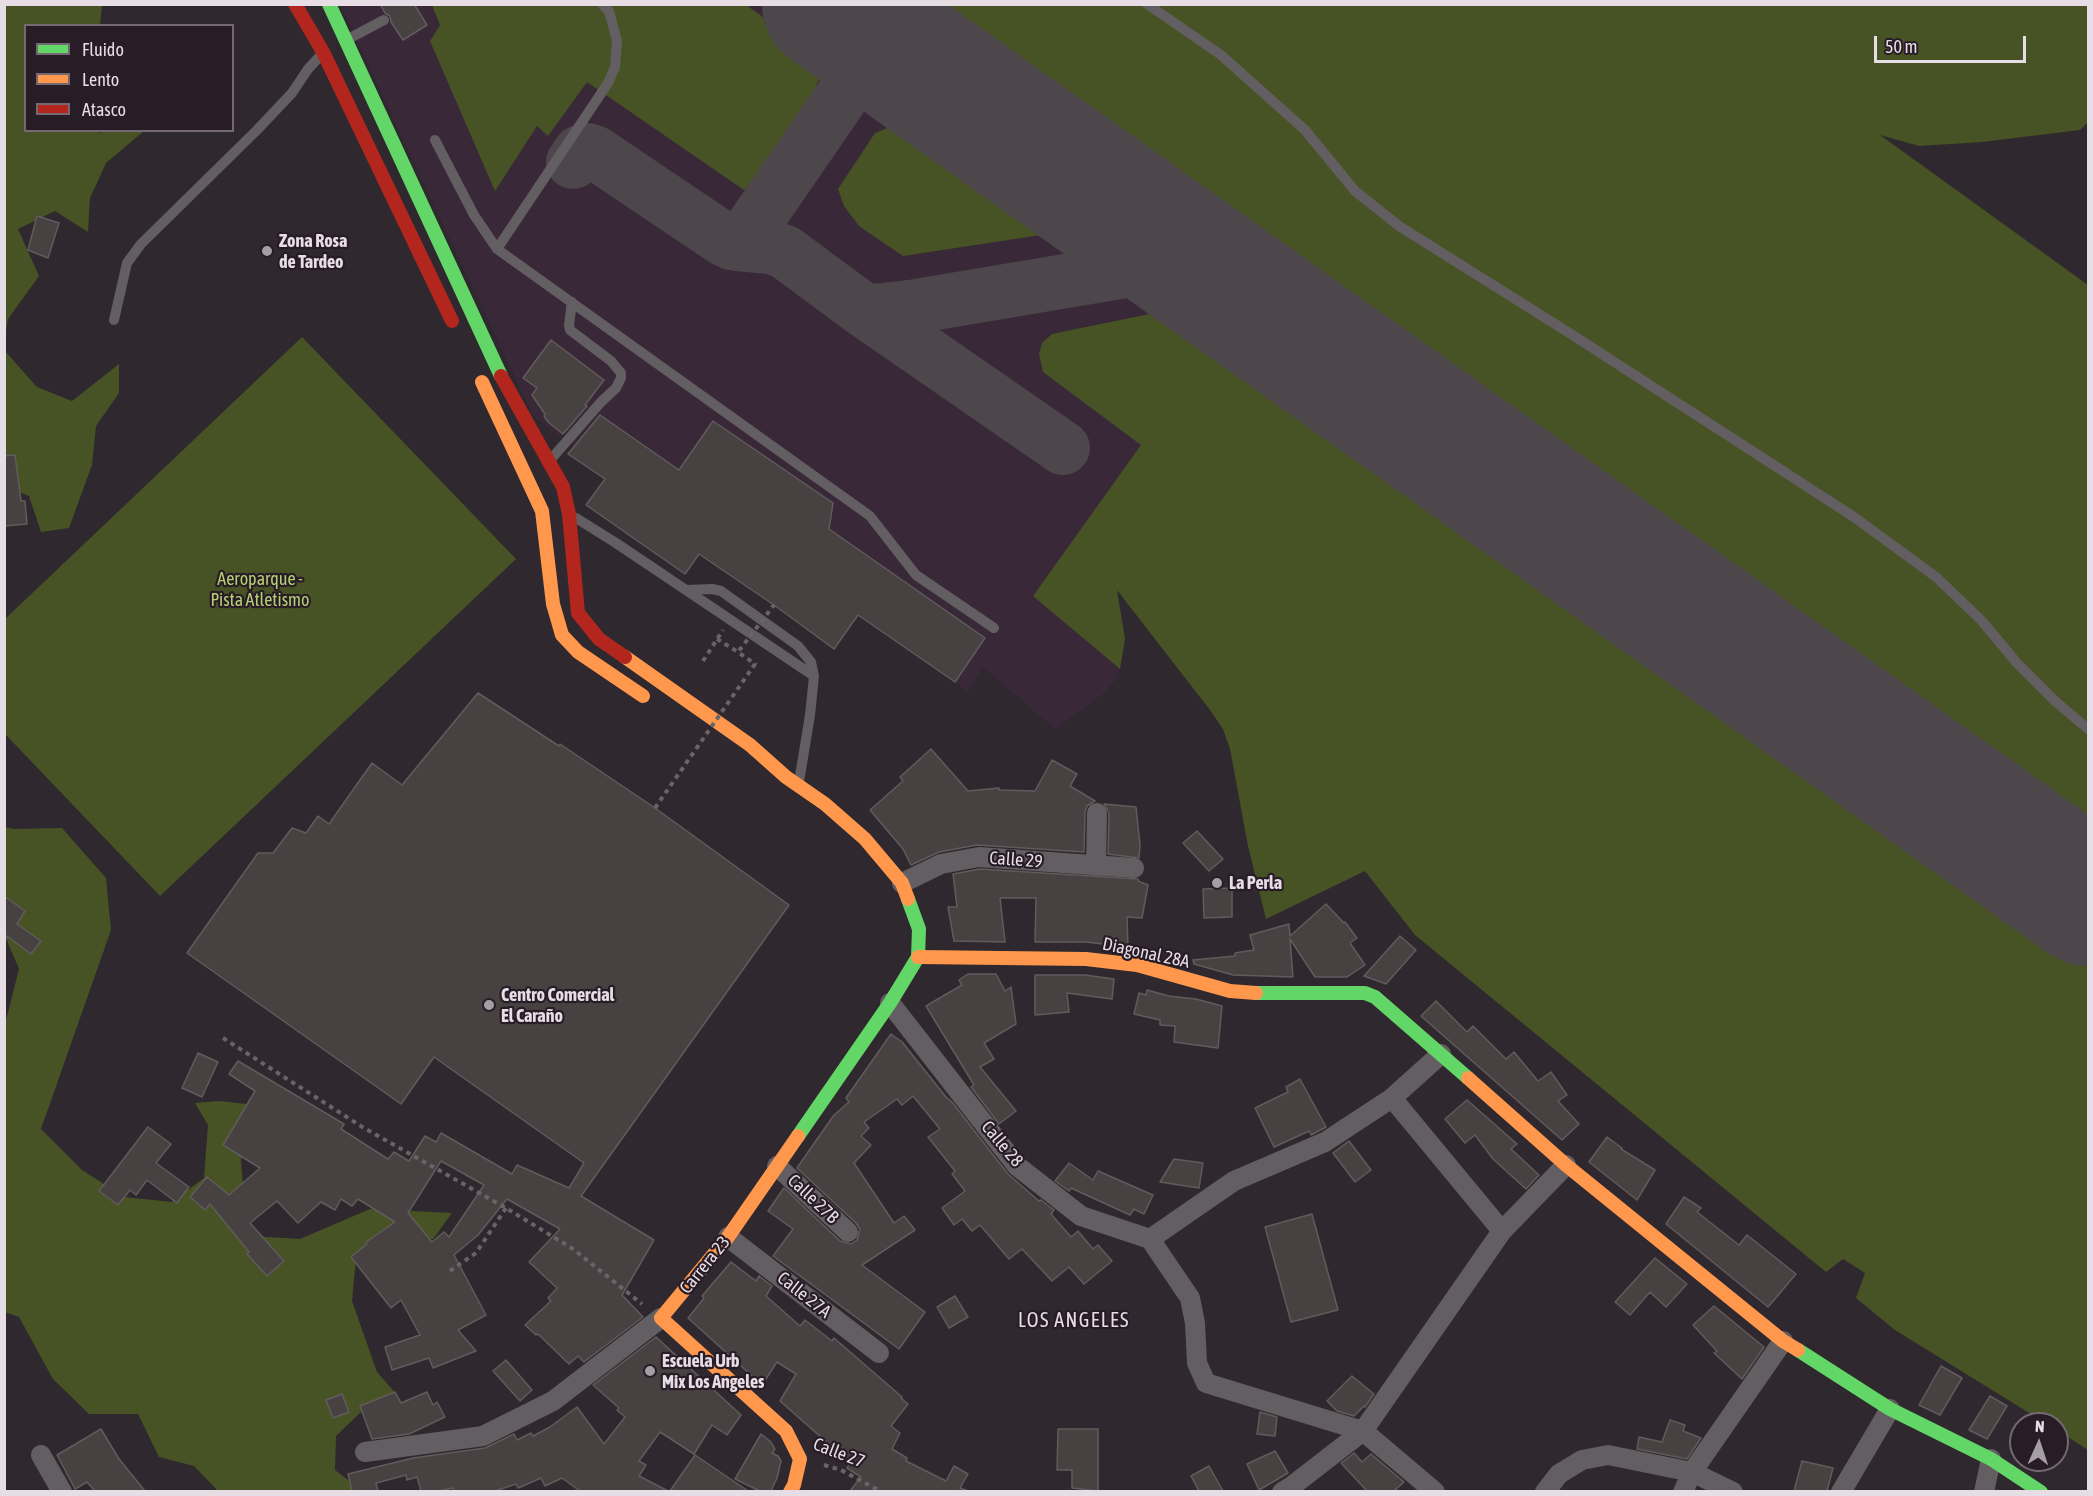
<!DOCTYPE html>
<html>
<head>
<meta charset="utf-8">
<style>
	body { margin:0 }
	#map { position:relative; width:2093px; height:1496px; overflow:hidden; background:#2f282e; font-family:"Asap Condensed",sans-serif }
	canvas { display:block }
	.frame { position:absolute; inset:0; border:6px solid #e6dde5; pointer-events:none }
	.legend { position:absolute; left:24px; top:24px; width:210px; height:108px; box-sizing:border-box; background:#281c27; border:2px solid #746973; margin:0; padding:8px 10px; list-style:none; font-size:18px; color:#e6dde5 }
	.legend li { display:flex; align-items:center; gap:12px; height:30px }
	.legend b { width:30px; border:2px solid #746973 }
	.north { position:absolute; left:2009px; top:1412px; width:60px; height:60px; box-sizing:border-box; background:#281c27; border:2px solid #746973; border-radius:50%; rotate:3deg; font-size:16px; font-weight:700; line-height:24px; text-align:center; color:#e6dde5 }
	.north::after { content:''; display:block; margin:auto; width:21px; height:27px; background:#a69ea5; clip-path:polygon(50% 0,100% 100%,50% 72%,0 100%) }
	.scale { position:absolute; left:1874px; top:36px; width:152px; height:27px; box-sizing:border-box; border:3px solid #e6dde5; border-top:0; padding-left:8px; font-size:18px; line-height:21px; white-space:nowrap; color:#e6dde5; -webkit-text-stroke:4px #281c27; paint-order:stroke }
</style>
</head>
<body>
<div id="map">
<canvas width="2093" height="1496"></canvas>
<div class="frame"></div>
<ul class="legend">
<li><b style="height:8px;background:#63d668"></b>Fluido</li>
<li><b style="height:8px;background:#ff974d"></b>Lento</li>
<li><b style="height:8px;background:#b3261e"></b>Atasco</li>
</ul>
<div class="north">N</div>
<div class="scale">50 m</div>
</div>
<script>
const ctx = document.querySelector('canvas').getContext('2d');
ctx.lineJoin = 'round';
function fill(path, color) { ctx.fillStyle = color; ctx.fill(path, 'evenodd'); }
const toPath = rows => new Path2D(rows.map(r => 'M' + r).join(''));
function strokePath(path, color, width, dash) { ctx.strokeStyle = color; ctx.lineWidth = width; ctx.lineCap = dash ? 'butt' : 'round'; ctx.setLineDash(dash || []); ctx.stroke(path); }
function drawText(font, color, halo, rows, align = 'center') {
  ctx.font = font + ' "Asap Condensed",sans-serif'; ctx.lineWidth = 4.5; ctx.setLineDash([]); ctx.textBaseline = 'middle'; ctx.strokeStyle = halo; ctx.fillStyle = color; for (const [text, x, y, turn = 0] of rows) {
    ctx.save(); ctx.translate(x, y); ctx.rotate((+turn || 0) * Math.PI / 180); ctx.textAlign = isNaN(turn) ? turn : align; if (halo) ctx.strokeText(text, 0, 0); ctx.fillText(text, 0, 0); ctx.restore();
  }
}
fill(toPath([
	[340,5,1698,5,2088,285,2088,1450,2057,1430,2057,1424,2047,1424,1895,1330,1856,1298,1865,1273,1843,1259,1826,1272,1415,935,1365,871,1266,919,1248,846,1230,749,1223,729,1210,710,1117,590,1125,639,1120,669,1114,682,1103,694,1055,729,983,667,968,692,858,615,834,649,774,605,699,554,685,574,586,505,605,479,568,454,574,444,564,434,559,438,533,415]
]), '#392938');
fill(toPath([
	[5,5,102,5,100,25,26,26,26,130,95,130,100,133,103,131,144,131,106,163,90,198,88,232,55,211,18,229,39,276,8,319,5,337],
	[432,5,746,5,827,63,811,96,792,130,770,163,744,190,587,82,548,136,537,126,495,191,430,41,440,25],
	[926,5,2088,5,2088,122,2080,130,1982,142,1919,146,1880,135,2088,285,2088,824],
	[890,127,904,136,1041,235,903,256,859,226,844,206,838,189,875,133],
	[1169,310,2088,953,2088,1450,2057,1430,2057,1424,2047,1424,1895,1330,1856,1298,1865,1273,1843,1259,1826,1272,1415,935,1365,871,1266,919,1248,846,1230,749,1223,729,1210,710,1117,590,1125,639,1120,669,1033,596,1141,445,1043,372,1039,354,1042,343,1052,334],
	[302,337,516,559,160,896,5,734,5,619],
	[4,350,37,387,72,401,119,364,119,393,96,426,92,465,69,528,41,532,29,496,5,486],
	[5,827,14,829,62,828,106,878,111,930,41,1129,82,1170,124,1197,172,1202,204,1178,208,1125,195,1103,219,1101,247,1104,241,1161,244,1198,251,1236,300,1239,370,1209,452,1213,433,1239,384,1240,356,1258,352,1301,377,1372,398,1396,363,1410,336,1436,335,1470,357,1487,357,1491,218,1491,194,1466,159,1457,138,1414,89,1414,53,1379,19,1317,5,1312,4,1028,19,969,5,936]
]), '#475324');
strokePath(toPath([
	[847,89,867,76,882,71,902,71,932,77],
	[573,162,580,152,587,150,594,152,725,240,737,244,771,247,785,252,862,309,1063,448],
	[731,243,748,233,847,89,852,73,851,45,847,30,834,7],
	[1087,277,1097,270,1103,261,1110,234,1106,214,1092,190],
	[862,309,875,311,917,306,1155,266,1184,267,1200,271,1220,281]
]), '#4d474c', 54);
strokePath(toPath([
	[830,4,2088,898]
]), '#4d474c', 136);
const building = toPath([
	[380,4,414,4,427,25,403,40,391,22,390,16,385,13,380,4],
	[37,216,59,223,48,258,28,250,37,216],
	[551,340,604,380,585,405,587,406,563,434,548,422,544,416,545,414,532,395,537,388,523,378,551,340],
	[600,415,679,470,713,421,833,503,829,529,985,638,955,682,858,615,834,649,774,605,699,554,685,574,586,505,605,479,568,454,600,415],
	[15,455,21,501,25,501,27,524,4,526,4,456,15,455],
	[478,693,559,746,560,744,655,808,789,905,581,1196,654,1240,622,1295,643,1317,584,1362,578,1356,569,1364,538,1334,536,1335,525,1325,551,1301,548,1298,557,1288,529,1262,560,1229,507,1199,478,1235,454,1255,486,1315,458,1330,476,1351,433,1368,429,1358,392,1370,385,1347,420,1335,401,1300,391,1308,351,1257,367,1244,366,1242,395,1222,358,1199,352,1206,341,1199,335,1210,321,1202,298,1223,277,1201,250,1223,284,1261,267,1276,247,1254,249,1252,210,1204,205,1210,190,1197,207,1177,229,1195,260,1168,223,1145,255,1091,229,1074,238,1061,344,1124,341,1129,388,1159,394,1152,409,1161,425,1136,436,1142,441,1133,512,1174,517,1165,569,1188,584,1163,434,1057,401,1104,187,953,258,853,273,853,292,828,306,833,318,816,329,824,372,763,402,785,478,693],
	[441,1161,484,1185,449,1237,444,1232,432,1242,408,1213,441,1161],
	[931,749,968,791,999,788,999,790,1035,791,1052,760,1077,774,1070,786,1095,801,1087,806,1085,812,1084,852,977,845,939,852,911,865,903,849,870,810,903,781,900,777,931,749],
	[1104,804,1136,807,1140,845,1139,858,1108,854,1109,813,1104,804],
	[1197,831,1223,859,1209,871,1183,843,1197,831],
	[980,869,1138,879,1138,881,1148,885,1142,918,1127,917,1128,947,1086,942,1035,942,1036,898,1000,898,1005,942,954,941,948,907,957,907,953,874,980,869],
	[1232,888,1232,917,1204,918,1203,889,1232,888],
	[4,896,25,911,17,924,41,941,31,954,7,936,4,940,4,896],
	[1326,904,1344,923,1345,922,1357,938,1350,943,1365,965,1347,977,1315,977,1290,939,1293,977,1233,975,1194,964,1193,960,1235,956,1235,953,1254,950,1250,935,1289,924,1290,936,1326,904],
	[1400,936,1416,950,1386,984,1364,976,1400,936],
	[968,974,996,974,1005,991,1011,987,1016,1024,984,1043,994,1059,980,1067,1016,1111,999,1124,971,1087,974,1085,926,1006,962,985,959,980,968,974],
	[1035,975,1085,975,1114,979,1112,999,1067,993,1069,1012,1035,1015,1035,975],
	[1147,990,1169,996,1196,999,1222,1006,1218,1048,1174,1042,1175,1026,1160,1025,1160,1020,1134,1014,1139,993,1146,995,1147,990],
	[1436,1001,1467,1032,1473,1026,1506,1059,1514,1052,1538,1081,1551,1072,1567,1095,1558,1101,1579,1124,1562,1140,1421,1016,1436,1001],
	[891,1034,902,1042,946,1097,952,1102,1008,1174,1039,1201,1041,1200,1054,1210,1051,1214,1071,1237,1078,1231,1093,1249,1098,1245,1112,1261,1084,1284,1069,1267,1052,1281,1022,1249,1009,1259,980,1225,972,1231,962,1219,954,1225,942,1208,965,1191,952,1174,955,1171,928,1137,940,1129,913,1096,902,1105,897,1099,864,1122,869,1128,861,1136,871,1145,854,1163,894,1223,904,1216,915,1230,862,1265,925,1312,899,1349,773,1256,793,1229,768,1211,784,1188,840,1241,851,1244,857,1240,860,1229,856,1223,797,1168,834,1115,849,1102,846,1098,891,1034],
	[198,1053,218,1062,202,1097,182,1088,198,1053],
	[1300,1079,1326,1127,1311,1135,1309,1131,1274,1147,1255,1108,1288,1092,1286,1087,1300,1079],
	[1467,1100,1517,1144,1511,1149,1539,1175,1526,1189,1493,1159,1475,1135,1465,1143,1445,1119,1467,1100],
	[148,1127,171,1144,156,1163,189,1187,177,1203,147,1180,136,1195,130,1190,118,1205,99,1191,148,1127],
	[1607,1137,1622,1148,1621,1149,1655,1170,1637,1200,1589,1162,1607,1137],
	[1349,1141,1371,1170,1355,1182,1333,1153,1349,1141],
	[1174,1159,1203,1163,1199,1188,1160,1182,1174,1159],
	[1069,1163,1093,1180,1098,1171,1153,1195,1144,1214,1134,1209,1130,1215,1071,1188,1069,1191,1055,1181,1069,1163],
	[1684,1197,1701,1208,1697,1212,1739,1245,1747,1235,1796,1274,1768,1307,1666,1224,1684,1197],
	[1312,1214,1338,1310,1291,1322,1265,1227,1312,1214],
	[1655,1258,1687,1284,1666,1307,1650,1292,1630,1315,1615,1302,1655,1258],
	[731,1262,756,1281,759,1276,772,1286,766,1296,800,1326,805,1320,832,1341,834,1338,902,1397,901,1398,908,1404,891,1426,900,1433,892,1449,907,1458,906,1461,946,1481,954,1466,968,1474,960,1488,968,1491,850,1491,861,1477,847,1468,850,1463,780,1401,796,1374,777,1362,762,1385,688,1318,704,1298,702,1296,731,1262],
	[955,1296,968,1317,949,1328,937,1307,955,1296],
	[1714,1306,1764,1347,1742,1379,1714,1353,1717,1351,1693,1325,1714,1306],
	[656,1337,741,1415,727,1435,712,1425,694,1454,660,1432,639,1461,646,1465,639,1476,668,1491,580,1491,562,1478,545,1486,541,1478,518,1488,516,1484,495,1491,454,1491,453,1488,438,1491,421,1491,417,1477,407,1480,406,1475,376,1483,378,1491,352,1491,348,1474,413,1458,485,1448,514,1434,517,1440,531,1433,533,1436,550,1427,577,1407,604,1444,625,1417,617,1410,619,1408,593,1385,656,1337],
	[506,1360,532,1390,520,1401,493,1371,506,1360],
	[1941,1366,1962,1378,1940,1415,1919,1405,1941,1366],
	[1352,1376,1374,1394,1365,1407,1364,1406,1354,1416,1337,1411,1327,1401,1352,1376],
	[395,1392,401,1403,427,1392,433,1405,437,1402,445,1417,409,1434,372,1439,360,1406,395,1392],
	[342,1394,349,1412,333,1418,326,1400,342,1394],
	[1990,1396,2007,1406,1987,1439,1969,1430,1990,1396],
	[1260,1412,1277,1417,1275,1436,1257,1434,1260,1412],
	[1670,1420,1685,1425,1683,1431,1701,1438,1687,1459,1637,1449,1639,1437,1662,1442,1670,1420],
	[101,1429,119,1459,145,1491,95,1491,87,1482,75,1489,57,1455,101,1429],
	[1058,1429,1098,1429,1098,1491,1072,1488,1072,1470,1057,1470,1058,1429],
	[761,1434,771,1442,775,1449,772,1453,778,1456,781,1461,777,1478,771,1491,760,1491,735,1479,761,1434],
	[1275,1451,1288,1473,1259,1490,1247,1464,1275,1451],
	[1354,1453,1362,1462,1371,1454,1404,1482,1394,1491,1367,1491,1341,1463,1354,1453],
	[695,1455,748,1491,670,1491,695,1455],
	[1802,1461,1833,1468,1827,1491,1794,1491,1802,1461],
	[1209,1466,1223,1491,1199,1491,1191,1476,1209,1466]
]);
fill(building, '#484142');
strokePath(building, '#625b5c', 1.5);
strokePath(toPath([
	[717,639,738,652],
	[703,661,723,630],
	[223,1038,364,1128,506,1208,573,1249,642,1304],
	[450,1271,476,1253,506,1208],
	[824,1465,841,1470,882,1492]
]), '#686467', 4, [4.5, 4.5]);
strokePath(toPath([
	[1147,4,1221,55,1305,130,1355,191,1399,226,1571,334,1854,517,1936,577,1981,620,2017,663,2055,701,2088,729],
	[350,38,384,20],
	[435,140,474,215,497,249,870,516,916,575,994,628],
	[497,249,608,83,615,67,617,41,609,11,602,4],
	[114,320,127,263,141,244,257,130,292,93,308,69,321,55],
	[552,458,601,402,616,388,621,378,621,373,611,361,570,330,569,325,572,302],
	[576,518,616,543,814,676,810,715,799,782],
	[686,590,712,589,721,591,798,646,811,662,814,676]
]), '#635e61', 10);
strokePath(toPath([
	[1096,866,1097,813],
	[902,883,941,864,979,857,1134,868],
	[890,1003,1017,1166,1081,1216,1150,1239],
	[1392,1098,1502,1231],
	[777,1166,848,1232],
	[728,1237,879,1353],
	[1150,1239,1190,1298,1195,1323,1197,1363,1206,1383,1363,1431,1435,1492],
	[1150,1239,1234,1181,1325,1142,1392,1098,1441,1054],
	[365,1452,483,1436,553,1401,661,1318],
	[41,1455,62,1492],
	[1282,1492,1292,1486,1363,1431,1502,1231,1566,1165],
	[1545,1492,1559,1474,1582,1460,1608,1455,1692,1472,1733,1492],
	[1683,1492,1692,1472,1783,1341],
	[1841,1492,1890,1409],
	[1984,1492,1991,1459]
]), '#635e61', 20);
strokePath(toPath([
	[329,4,501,376],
	[1256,993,1365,993,1375,997,1468,1078],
	[798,1136,890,1003,918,957,919,929,908,899],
	[1798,1350,1890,1409,1991,1459,2041,1492]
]), '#63d668', 14);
strokePath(toPath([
	[482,382,542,511,553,604,562,635,578,652,643,696],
	[625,657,750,745,786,777,825,804,865,839,902,883,908,899],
	[918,957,1086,959,1137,965,1230,991,1256,993],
	[1468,1078,1566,1165,1783,1341,1798,1350],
	[790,1492,794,1485,800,1459,786,1431,661,1318,728,1237,798,1136]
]), '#ff974d', 14);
strokePath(toPath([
	[295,4,323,52,452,321],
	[501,376,563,487,569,514,578,613,599,639,625,657]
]), '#b3261e', 14);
strokePath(toPath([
	[655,808,755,664,738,652,774,605]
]), '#686467', 4, [4.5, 4.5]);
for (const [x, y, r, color] of [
	[267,251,6,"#a69ea5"],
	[1217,883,6,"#a69ea5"],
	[489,1005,6,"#a69ea5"],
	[650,1371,6,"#a69ea5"]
]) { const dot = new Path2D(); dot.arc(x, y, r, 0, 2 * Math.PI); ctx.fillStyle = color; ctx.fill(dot); strokePath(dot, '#281c27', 2); }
drawText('bold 18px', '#e6dde5', '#281c27', [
	["Zona Rosa",279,241],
	["de Tardeo",279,262],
	["La Perla",1229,883],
	["Centro Comercial",501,995],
	["El Caraño",501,1016],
	["Escuela Urb",662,1361],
	["Mix Los Angeles",662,1382]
], 'left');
drawText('18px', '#b5d072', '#281c27', [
	["Aeroparque -",260,579],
	["Pista Atletismo",260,600]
]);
drawText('18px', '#e6dde5', '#281c27', [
	["Calle 29",1016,860,4],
	["Diagonal 28A",1146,953,12],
	["Calle 28",1002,1144,50],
	["Calle 27B",813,1199,43],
	["Carrera 23",705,1265,-51],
	["Calle 27A",804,1295,38],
	["Calle 27",839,1453,21]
]);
ctx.letterSpacing = '1.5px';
drawText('20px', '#e6dde5', '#281c27', [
	["LOS ANGELES",1074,1321]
]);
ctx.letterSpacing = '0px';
</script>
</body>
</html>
